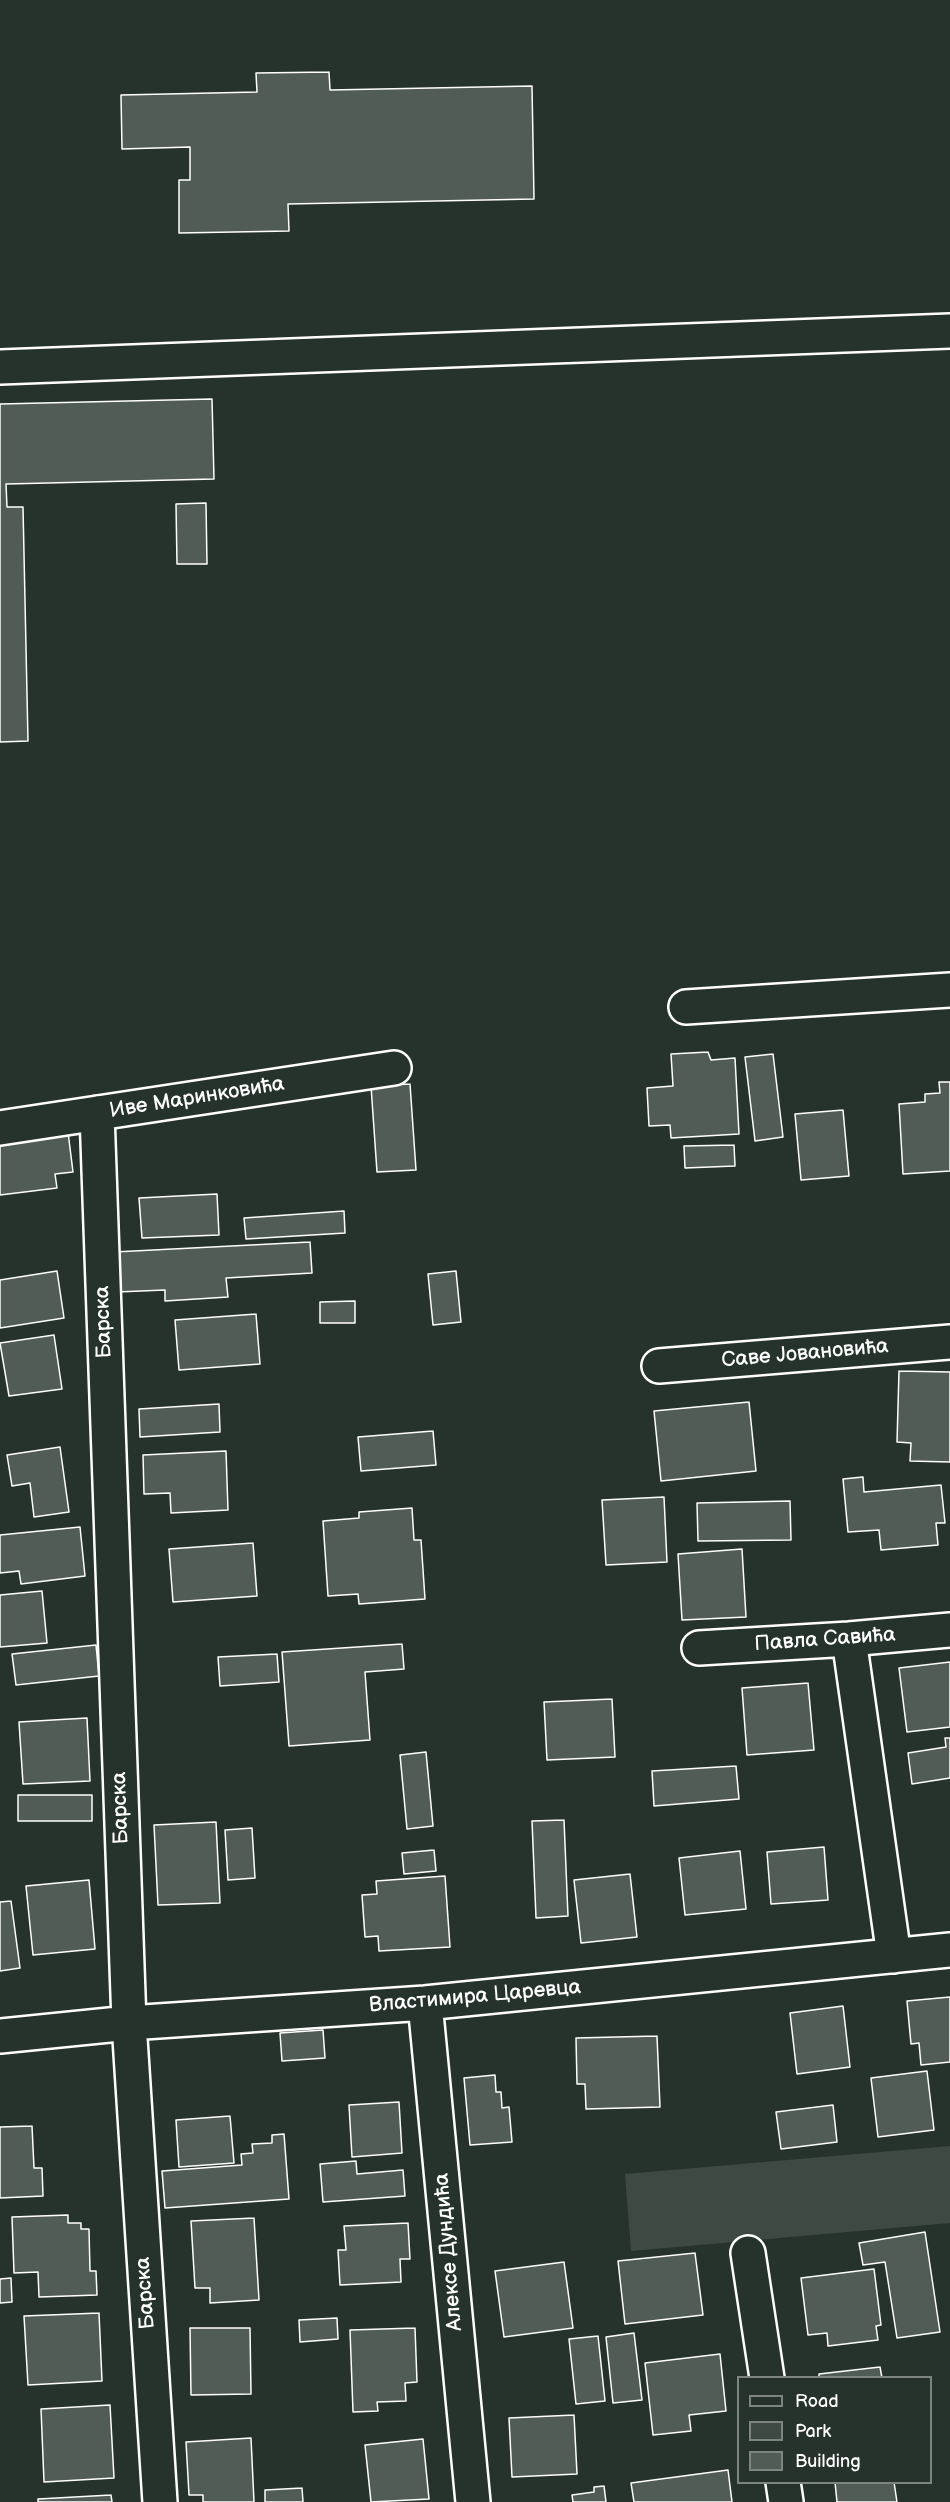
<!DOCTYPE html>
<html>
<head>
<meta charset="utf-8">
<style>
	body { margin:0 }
	#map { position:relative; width:950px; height:2502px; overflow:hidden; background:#26332d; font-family:"Balsamiq Sans",sans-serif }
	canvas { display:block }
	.legend { position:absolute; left:737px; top:2376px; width:195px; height:108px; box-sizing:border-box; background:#26332d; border:2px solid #7d8581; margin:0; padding:8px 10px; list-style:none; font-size:18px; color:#fff }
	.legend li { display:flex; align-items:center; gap:12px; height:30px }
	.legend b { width:30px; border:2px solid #7d8581 }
</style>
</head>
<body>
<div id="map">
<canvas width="950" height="2502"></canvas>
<ul class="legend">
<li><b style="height:8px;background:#26332d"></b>Road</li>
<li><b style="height:16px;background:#3e4944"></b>Park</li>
<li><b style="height:16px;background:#515c57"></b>Building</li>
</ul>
</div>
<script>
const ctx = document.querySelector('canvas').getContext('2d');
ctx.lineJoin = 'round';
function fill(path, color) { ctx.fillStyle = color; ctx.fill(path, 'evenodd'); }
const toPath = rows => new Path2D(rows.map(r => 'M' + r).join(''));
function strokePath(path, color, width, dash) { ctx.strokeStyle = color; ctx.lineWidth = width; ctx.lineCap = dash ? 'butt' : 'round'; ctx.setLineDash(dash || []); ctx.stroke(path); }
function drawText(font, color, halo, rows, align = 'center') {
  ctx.font = font + ' "Balsamiq Sans",sans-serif'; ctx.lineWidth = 5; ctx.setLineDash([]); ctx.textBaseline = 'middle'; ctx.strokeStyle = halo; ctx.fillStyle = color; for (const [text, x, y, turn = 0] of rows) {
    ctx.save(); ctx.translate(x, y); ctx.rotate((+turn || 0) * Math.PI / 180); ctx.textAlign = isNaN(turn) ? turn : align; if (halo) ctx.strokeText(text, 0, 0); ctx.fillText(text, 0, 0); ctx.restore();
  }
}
fill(toPath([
	[950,2146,950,2223,631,2251,625,2174]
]), '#3e4944');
const building = toPath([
	[329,72,330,90,532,86,534,199,288,204,289,231,179,233,179,180,190,180,190,147,122,149,121,95,257,92,256,73,329,72],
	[212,399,214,479,6,484,7,507,23,507,28,741,0,742,0,404,212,399],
	[206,503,207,564,177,564,176,504,206,503],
	[708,1052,711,1060,735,1058,739,1134,671,1138,670,1125,649,1126,647,1088,673,1086,671,1054,708,1052],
	[773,1054,783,1137,755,1141,745,1057,773,1054],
	[939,1082,950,1082,950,1171,903,1174,899,1104,925,1102,925,1094,940,1093,939,1082],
	[410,1084,416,1170,377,1172,371,1086,410,1084],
	[843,1110,849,1176,801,1180,795,1114,843,1110],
	[68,1132,73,1172,55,1174,57,1188,0,1195,0,1140,68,1132],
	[734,1145,735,1166,685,1168,684,1146,734,1145],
	[217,1194,219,1235,142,1238,139,1198,217,1194],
	[344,1211,345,1233,246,1239,244,1218,344,1211],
	[310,1242,312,1273,226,1278,228,1297,165,1301,165,1290,117,1292,114,1252,310,1242],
	[57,1271,64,1318,0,1328,0,1280,57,1271],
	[456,1271,461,1322,433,1325,428,1274,456,1271],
	[355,1301,355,1323,320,1323,320,1302,355,1301],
	[256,1314,260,1364,179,1370,175,1320,256,1314],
	[54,1335,62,1389,9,1396,0,1343,54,1335],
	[899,1371,950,1372,950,1462,910,1461,911,1443,897,1442,899,1371],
	[749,1402,756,1471,661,1481,654,1411,749,1402],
	[219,1404,220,1432,140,1437,139,1409,219,1404],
	[433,1431,436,1465,361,1471,358,1437,433,1431],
	[60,1447,69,1512,34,1517,30,1483,12,1486,7,1455,60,1447],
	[226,1451,228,1510,171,1513,170,1493,144,1494,143,1455,226,1451],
	[863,1477,864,1492,941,1485,945,1523,936,1523,938,1545,881,1550,879,1530,848,1532,843,1479,863,1477],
	[664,1497,667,1562,606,1565,602,1500,664,1497],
	[790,1501,791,1540,698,1541,697,1503,790,1501],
	[412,1508,414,1540,421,1540,425,1599,359,1604,358,1594,328,1596,323,1521,359,1518,359,1512,412,1508],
	[80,1527,85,1576,21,1584,19,1571,0,1573,0,1535,80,1527],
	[253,1543,257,1596,173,1602,169,1549,253,1543],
	[742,1549,746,1617,682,1620,678,1554,742,1549],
	[42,1591,47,1643,0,1647,0,1595,42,1591],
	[402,1644,404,1669,365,1672,370,1740,289,1746,282,1652,402,1644],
	[96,1645,99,1676,16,1685,12,1654,96,1645],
	[277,1654,279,1682,220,1686,218,1657,277,1654],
	[950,1662,950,1727,907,1732,899,1668,950,1662],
	[808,1683,814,1750,747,1755,742,1688,808,1683],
	[612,1699,615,1757,547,1760,544,1702,612,1699],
	[87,1718,90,1781,23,1784,19,1722,87,1718],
	[945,1738,950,1738,950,1778,912,1784,908,1753,946,1747,945,1738],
	[426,1752,433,1826,407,1829,400,1755,426,1752],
	[736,1766,739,1799,654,1806,652,1771,736,1766],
	[18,1795,92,1795,92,1821,18,1821,18,1795],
	[564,1820,568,1916,536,1918,532,1821,564,1820],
	[216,1822,220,1903,158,1905,154,1825,216,1822],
	[252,1828,255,1878,228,1880,225,1830,252,1828],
	[824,1847,828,1900,771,1904,767,1852,824,1847],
	[434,1850,436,1871,404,1874,402,1853,434,1850],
	[740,1851,746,1909,685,1915,679,1858,740,1851],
	[630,1874,637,1937,581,1943,574,1880,630,1874],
	[445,1876,450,1947,379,1951,378,1936,365,1937,362,1895,377,1894,376,1881,445,1876],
	[89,1880,95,1949,33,1955,26,1886,89,1880],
	[11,1901,20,1968,0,1971,0,1902,11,1901],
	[950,1997,950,2062,921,2065,919,2043,911,2044,907,2001,950,1997],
	[843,2006,850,2067,797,2074,790,2013,843,2006],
	[323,2030,325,2058,282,2061,280,2033,323,2030],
	[657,2036,660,2107,586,2109,585,2084,577,2084,576,2038,657,2036],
	[927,2071,934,2130,878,2137,871,2078,927,2071],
	[495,2075,496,2092,501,2092,502,2108,509,2107,512,2142,470,2145,464,2078,495,2075],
	[399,2102,402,2153,352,2157,349,2105,399,2102],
	[833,2105,837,2142,781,2149,776,2112,833,2105],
	[230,2116,234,2163,179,2167,176,2120,230,2116],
	[32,2126,34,2168,42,2168,43,2196,0,2198,0,2127,32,2126],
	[284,2134,289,2199,165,2208,162,2171,242,2165,241,2154,253,2153,252,2144,272,2143,272,2135,284,2134],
	[356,2161,357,2174,403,2170,405,2196,323,2202,320,2164,356,2161],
	[68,2215,68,2223,81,2223,81,2229,89,2229,90,2271,96,2271,97,2295,39,2297,38,2272,14,2273,12,2217,68,2215],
	[254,2218,259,2300,210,2303,210,2288,195,2288,191,2221,254,2218],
	[408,2223,410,2259,400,2259,401,2282,340,2285,338,2250,346,2250,344,2226,408,2223],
	[925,2232,940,2332,897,2338,885,2262,863,2265,859,2243,925,2232],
	[695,2253,703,2315,625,2324,618,2261,695,2253],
	[564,2262,573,2328,504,2337,495,2271,564,2262],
	[874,2269,881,2325,876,2326,878,2340,828,2346,827,2333,808,2335,801,2278,874,2269],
	[11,2278,12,2302,0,2303,0,2279,11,2278],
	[99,2313,102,2381,28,2385,24,2316,99,2313],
	[337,2318,338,2339,300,2342,299,2320,337,2318],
	[190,2328,250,2328,251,2394,191,2395,190,2328],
	[415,2328,417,2382,405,2383,406,2401,377,2402,378,2411,353,2412,350,2330,415,2328],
	[634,2333,642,2400,613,2403,606,2337,634,2333],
	[598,2336,605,2401,576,2404,569,2339,598,2336],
	[720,2354,726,2411,689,2415,691,2431,653,2435,645,2363,720,2354],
	[880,2367,882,2378,819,2378,819,2374,880,2367],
	[110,2405,114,2478,44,2482,41,2409,110,2405],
	[574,2415,577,2474,512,2477,509,2418,574,2415],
	[251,2438,254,2502,203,2502,203,2495,189,2495,186,2442,251,2438],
	[423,2439,429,2499,371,2502,365,2445,423,2439],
	[728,2470,732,2502,634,2502,631,2483,728,2470],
	[835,2482,894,2482,897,2502,837,2502,835,2482],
	[604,2486,606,2502,573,2502,572,2495,594,2492,594,2487,604,2486],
	[302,2488,303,2502,265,2502,265,2490,302,2488],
	[111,2495,112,2502,38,2502,38,2499,111,2495]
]);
fill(building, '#515c57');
strokePath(building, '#fff', 1.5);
const minor = toPath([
	[0,367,950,331],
	[686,1007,950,990],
	[97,1113,129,2023,160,2502],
	[0,1128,394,1068],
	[659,1366,950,1342],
	[849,1639,894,1956],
	[699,1648,849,1639,950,1630],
	[425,2003,473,2502],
	[0,2036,129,2023,425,2003,950,1950],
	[748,2253,767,2378],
	[783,2482,786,2502]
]);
strokePath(minor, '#fff', 38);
strokePath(minor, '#26332d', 33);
drawText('21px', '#fff', '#26332d', [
	["Иве Маринковића",197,1098,-9],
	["Барска",104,1322,-92],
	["Саве Јовановића",805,1354,-5],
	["Павла Савића",825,1640,-4],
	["Барска",121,1808,-92],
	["Властимира Царевца",475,1997,-5],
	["Алексе Дундића",449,2252,-95],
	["Барска",146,2293,-94]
]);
</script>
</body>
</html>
